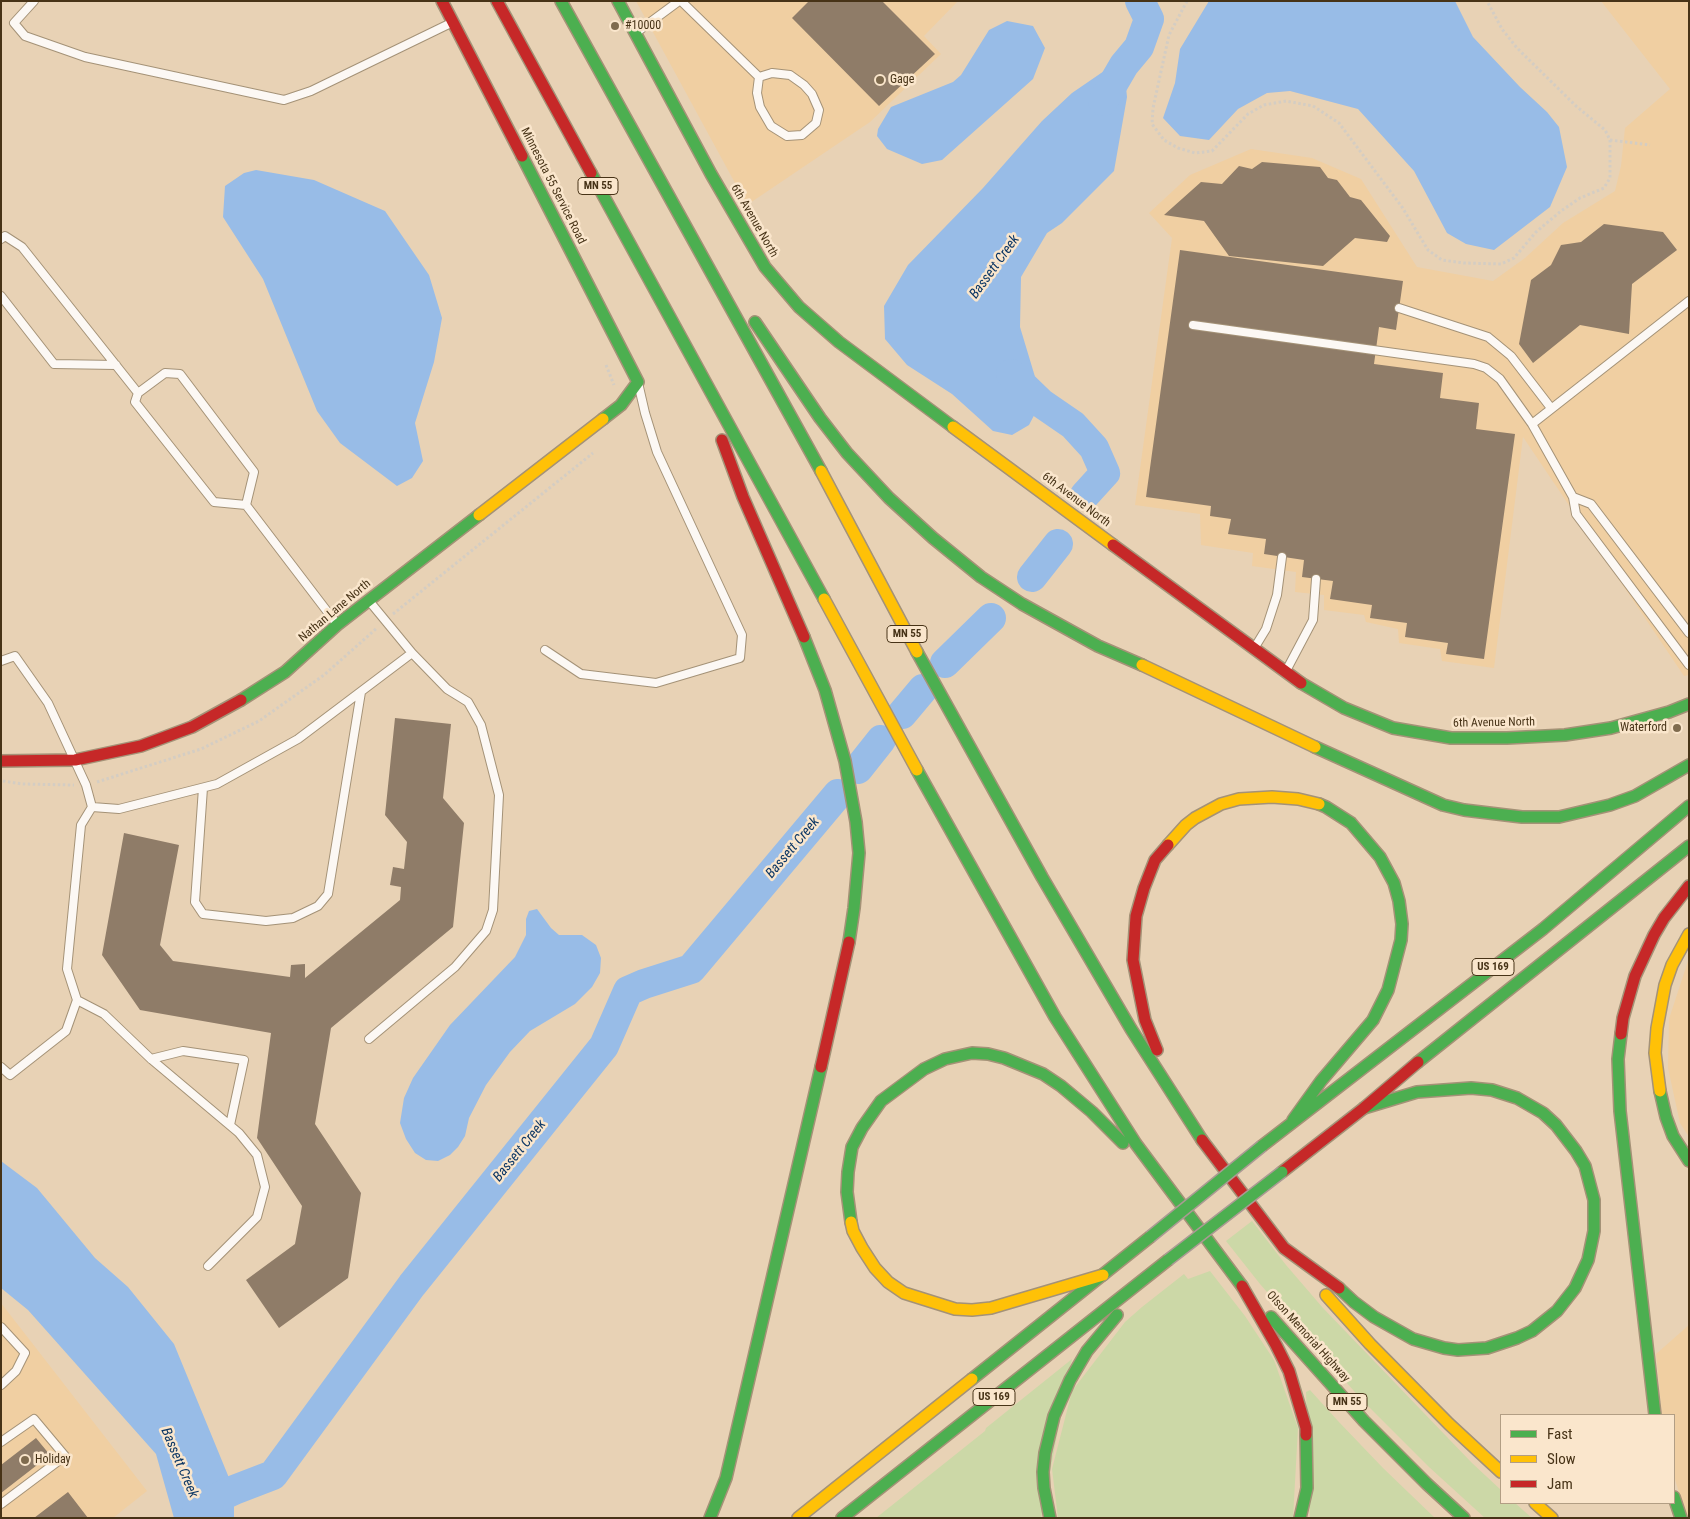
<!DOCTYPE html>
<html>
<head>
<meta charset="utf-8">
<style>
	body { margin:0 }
	#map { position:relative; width:1690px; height:1519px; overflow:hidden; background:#e8d2b5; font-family:"Roboto Condensed",sans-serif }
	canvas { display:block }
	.frame { position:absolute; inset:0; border:2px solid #473317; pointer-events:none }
	.legend { position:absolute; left:1500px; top:1414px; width:175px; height:90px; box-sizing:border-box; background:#fae6cc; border:1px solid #b29e84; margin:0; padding:6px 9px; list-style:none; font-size:15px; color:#473317 }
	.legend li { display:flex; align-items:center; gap:10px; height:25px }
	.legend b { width:25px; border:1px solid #b29e84 }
</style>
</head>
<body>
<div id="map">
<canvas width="1690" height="1519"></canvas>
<div class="frame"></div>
<ul class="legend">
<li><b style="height:6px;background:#4caf50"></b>Fast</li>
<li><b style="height:6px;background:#ffc107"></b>Slow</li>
<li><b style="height:6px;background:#c62828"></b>Jam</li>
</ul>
</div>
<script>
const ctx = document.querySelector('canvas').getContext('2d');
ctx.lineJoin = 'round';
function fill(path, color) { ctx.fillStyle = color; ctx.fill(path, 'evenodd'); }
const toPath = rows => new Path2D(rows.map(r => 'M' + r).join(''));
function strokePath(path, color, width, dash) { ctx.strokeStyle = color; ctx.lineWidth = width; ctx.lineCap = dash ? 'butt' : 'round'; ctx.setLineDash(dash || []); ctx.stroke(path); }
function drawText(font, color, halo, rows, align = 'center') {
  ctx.font = font + ' "Roboto Condensed",sans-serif'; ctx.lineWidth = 5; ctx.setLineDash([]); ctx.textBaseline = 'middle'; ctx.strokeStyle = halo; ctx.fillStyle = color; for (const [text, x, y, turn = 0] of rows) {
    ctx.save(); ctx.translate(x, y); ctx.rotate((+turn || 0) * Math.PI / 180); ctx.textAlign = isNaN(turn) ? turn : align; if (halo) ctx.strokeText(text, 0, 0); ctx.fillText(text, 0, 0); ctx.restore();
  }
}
fill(toPath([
	[636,1,958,1,924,36,941,54,870,122,747,205],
	[1601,1,1689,1,1689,675,1684,676,1523,437,1494,668,1442,661,1440,649,1399,643,1398,629,1366,622,1364,615,1324,610,1324,595,1295,592,1296,572,1252,566,1253,553,1201,545,1200,514,1135,505,1172,238,1149,213,1190,175,1251,149,1312,158,1361,179,1417,267,1493,281,1525,258,1563,223,1615,191,1621,166,1625,128,1670,89],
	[1689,958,1689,1137,1680,1123,1668,1068,1669,1019],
	[1,1303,147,1491,113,1518,1,1518],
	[1689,1325,1689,1518,1686,1515,1674,1476,1674,1415,1662,1415,1656,1354]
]), '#f0cfa2');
fill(toPath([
	[1252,1221,1286,1265,1323,1308,1472,1463,1501,1490,1501,1503,1515,1503,1532,1518,1485,1518,1429,1467,1361,1399,1260,1284,1226,1241],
	[1210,1271,1245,1316,1274,1360,1298,1428,1293,1518,1058,1518,1052,1469,1072,1391,1125,1322,1142,1307,1184,1274,1188,1279],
	[1072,1359,1041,1518,876,1518,985,1431,986,1428],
	[1310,1390,1338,1421,1383,1468,1435,1518,1310,1518,1306,1392]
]), '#ccd8a7');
fill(toPath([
	[1209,1,1455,1,1473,37,1520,87,1547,112,1559,127,1567,167,1550,207,1494,250,1466,244,1447,233,1414,171,1358,109,1290,91,1267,93,1238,109,1209,140,1180,136,1163,118,1175,83,1180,49],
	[1007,21,1033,26,1045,48,1033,79,942,160,922,164,887,149,877,136,878,129,891,107,953,82,961,75,989,30],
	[1123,58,1127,97,1114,171,1062,223,1047,233,1021,277,1020,327,1042,400,1029,425,1012,435,993,431,952,394,907,365,885,339,884,306,908,265,983,188,1042,121,1072,93],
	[256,170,314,180,385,211,429,275,442,318,434,362,415,423,423,461,412,478,397,486,340,443,317,411,263,279,223,217,225,186,244,173],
	[537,909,551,928,559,935,582,935,596,945,601,958,600,973,592,987,575,1004,530,1031,510,1052,486,1085,469,1118,465,1136,458,1147,450,1155,438,1161,426,1160,415,1153,406,1139,400,1123,404,1098,413,1078,450,1025,515,957,526,935,526,919,529,911],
	[1,1161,37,1188,95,1258,128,1287,174,1344,234,1490,234,1518,174,1518,156,1454,28,1310,1,1288]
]), '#98bce7');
strokePath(toPath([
	[1103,101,1124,65,1139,47,1149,19,1140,1],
	[1011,374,1041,403,1073,425,1094,448,1105,473,1085,495],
	[1032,577,1058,544],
	[945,663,991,618],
	[902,714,923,689],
	[858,769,881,740],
	[202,1518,197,1507,234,1490,273,1475,412,1285,604,1046,628,991,644,984,691,969,838,794]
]), '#98bce7', 30);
fill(toPath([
	[809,1,882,1,935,54,879,106,792,18],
	[1262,162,1320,167,1328,178,1337,180,1350,197,1361,200,1390,236,1387,242,1355,238,1323,266,1229,256,1204,221,1164,215,1201,182,1222,184,1239,166,1252,169],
	[1604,224,1663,232,1677,250,1632,284,1629,334,1580,325,1533,363,1519,344,1531,280,1551,265,1561,245,1581,242],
	[1180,250,1403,281,1396,330,1379,327,1374,364,1443,373,1440,398,1479,403,1476,429,1515,434,1484,659,1446,654,1448,643,1405,637,1407,623,1370,618,1372,605,1330,599,1333,581,1302,577,1304,560,1264,554,1266,539,1228,534,1231,519,1210,516,1211,506,1146,497],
	[395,718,451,724,443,798,464,823,453,927,331,1028,315,1124,361,1193,348,1278,279,1328,246,1280,295,1244,302,1206,257,1138,271,1033,140,1010,102,955,124,833,179,845,160,945,173,961,290,977,291,965,305,964,305,978,400,900,401,887,390,885,393,867,404,869,407,842,385,815],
	[36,1438,50,1455,1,1493,1,1465],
	[68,1492,88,1518,34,1518]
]), '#8f7c68');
const lane = toPath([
	[34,1,14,23,25,36,85,57,284,100,311,91,451,23],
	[681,1,759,77],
	[637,32,679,1],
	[772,73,790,75,804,85,812,94,819,110,816,123,802,135,787,136,771,126,760,107,757,93,759,77,772,73],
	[1,239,5,236,22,247,138,393,165,373,180,374,254,472,246,505,336,623],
	[1,296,54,364,116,365],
	[1689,301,1532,424,1573,497,1576,514,1689,665],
	[1399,308,1488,337,1511,356,1551,408],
	[1193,325,1474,364,1486,368,1500,379,1532,424],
	[138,393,135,402,214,502,246,505],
	[1573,497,1591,504,1689,633],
	[1255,647,1266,629,1277,595,1282,557],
	[545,650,581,674,656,683,740,658,742,635,657,452,645,413,639,387],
	[1,661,15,656,48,703,86,785,92,807,119,809,217,784,298,739,412,653,370,602],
	[1286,671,1313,620,1316,579],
	[203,788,195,902,203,914,266,921,293,918,318,906,328,894,361,692],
	[77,1000,104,1014,151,1059,239,1133,257,1155,265,1187,257,1217,208,1266],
	[369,1039,455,967,486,931,493,910,499,795,481,725,468,702,447,689,412,653],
	[151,1059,183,1051,244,1060,230,1125],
	[1,1067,10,1075,66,1031,77,1000,67,969,81,825,92,807],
	[1,1327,25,1353,16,1371,1,1385],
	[1,1442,34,1419,65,1456,1,1504]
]);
const fast = toPath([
	[561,1,821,471],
	[618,1,711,174,765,267,799,307,839,342,953,427],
	[522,156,638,382,621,405,603,419],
	[591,173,824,599],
	[755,322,820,418,847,453,889,498,933,538,981,577,1022,604,1098,646,1142,665],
	[804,637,825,690,845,761,856,822,859,853,854,908,849,942],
	[917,652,1042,877,1131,1029,1202,1140],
	[1301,683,1344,708,1393,728,1451,738,1507,738,1565,735,1611,728,1669,712,1689,704],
	[241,700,285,672,337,625,479,515],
	[1315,747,1443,805,1464,810,1522,817,1559,817,1610,805,1635,796,1689,765],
	[917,770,1055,1017,1136,1144,1242,1286],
	[1621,1034,1618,1059,1620,1111,1655,1415],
	[1418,1062,1689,846],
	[1660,1091,1666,1117,1673,1136,1689,1161],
	[1293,1120,1321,1081,1373,1020,1388,990,1401,940,1402,924,1399,901,1394,883,1380,857,1351,823,1326,807,1319,804],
	[1262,1146,1543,929,1689,806],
	[851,1222,847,1192,848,1172,852,1147,862,1128,881,1101,924,1069,945,1059,972,1053,988,1054,1004,1058,1043,1074,1061,1086,1092,1112,1123,1143],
	[1339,1288,1354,1302,1374,1317,1413,1339,1444,1348,1458,1350,1487,1348,1517,1338,1532,1331,1557,1311,1575,1288,1588,1260,1594,1231,1594,1200,1585,1166,1576,1151,1556,1125,1543,1113,1517,1098,1492,1090,1471,1088,1417,1092,1364,1108],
	[1271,1317,1364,1421,1427,1484,1464,1518],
	[972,1379,1150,1237],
	[1674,1497,1681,1518],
	[710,1518,726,1478,821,1067],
	[842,1518,1168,1260],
	[1050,1518,1044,1488,1043,1472,1045,1453,1054,1416,1070,1380,1087,1351,1117,1315],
	[1300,1518,1307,1488,1306,1435]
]);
const slow = toPath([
	[953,427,1113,545],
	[821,471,917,652],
	[479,515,603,419],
	[824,599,917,770],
	[1142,665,1315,747],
	[1168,845,1186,825,1195,818,1221,804,1239,799,1272,797,1298,799,1319,804],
	[1660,1091,1655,1053,1657,1028,1665,985,1672,965,1689,934],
	[851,1222,853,1231,862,1248,875,1268,888,1282,904,1293,955,1309,972,1310,991,1308,1103,1275],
	[1326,1295,1370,1344,1449,1424,1501,1472],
	[1535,1503,1552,1518],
	[798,1518,972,1379]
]);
const jam = toPath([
	[442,1,522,156],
	[497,1,591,173],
	[722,440,743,497,804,637],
	[1113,545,1301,683],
	[1,761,75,760,141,746,192,727,241,700],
	[1621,1034,1623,1018,1635,976,1654,935,1664,918,1689,886],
	[1157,1050,1145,1020,1133,960,1136,916,1144,888,1155,860,1168,845],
	[821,1067,849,942],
	[1202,1140,1284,1248,1339,1288],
	[1282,1172,1364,1108,1418,1062],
	[1242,1286,1276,1345,1289,1371,1306,1428,1306,1435]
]);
strokePath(lane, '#a49277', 10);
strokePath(fast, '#a49277', 14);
strokePath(slow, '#a49277', 14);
strokePath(jam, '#a49277', 14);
strokePath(toPath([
	[1187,1,1169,35,1153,108,1152,124,1164,140,1178,148,1195,153,1212,151,1248,114,1264,105,1286,101,1313,106,1339,123,1402,207,1428,250,1442,260,1464,263,1501,264,1514,258,1536,232,1561,211,1580,198,1604,188,1610,178,1610,140,1605,130,1576,106,1517,48,1502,29,1487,1],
	[1610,140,1650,145],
	[606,365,614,385],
	[393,614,593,453],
	[3,781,22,784,74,785],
	[97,782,201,749,259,721,324,675,377,628]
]), '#d4cdc3', 3, [2.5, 2.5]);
strokePath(lane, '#fcf8f4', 8);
strokePath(fast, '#4caf50', 11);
strokePath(slow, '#ffc107', 11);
strokePath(jam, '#c62828', 11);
const fastBridge = toPath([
	[1150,1237,1262,1146],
	[1168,1260,1282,1172]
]);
strokePath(fastBridge, '#aa9a93', 14, []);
strokePath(fastBridge, '#4caf50', 11);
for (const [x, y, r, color] of [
	[615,26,5,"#7f6b4e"],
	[880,80,5,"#7f6b4e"],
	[1677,728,5,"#7f6b4e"],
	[25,1460,5,"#7f6b4e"]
]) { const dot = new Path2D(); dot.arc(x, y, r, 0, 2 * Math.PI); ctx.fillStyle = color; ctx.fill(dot); strokePath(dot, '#fae6cc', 2); }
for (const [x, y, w] of [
	[598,186,40],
	[907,634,40],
	[1493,967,42],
	[994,1397,42],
	[1347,1402,40]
]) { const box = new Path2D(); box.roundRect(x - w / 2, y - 8.5, w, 17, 4); ctx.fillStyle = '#fae6cc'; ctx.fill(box); strokePath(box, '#473317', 1); }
drawText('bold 11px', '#473317', null, [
	["MN 55",598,186],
	["MN 55",907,634],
	["US 169",1493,967],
	["US 169",994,1397],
	["MN 55",1347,1402]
]);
drawText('12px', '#473317', '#fae6cc', [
	["#10000",625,26],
	["Gage",890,80],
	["Waterford",1667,728,"right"],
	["Holiday",35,1460]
], 'left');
drawText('12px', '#473317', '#fae6cc', [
	["Minnesota 55 Service Road",553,186,63],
	["6th Avenue North",754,221,60],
	["6th Avenue North",1076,500,37],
	["Nathan Lane North",335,611,-40],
	["6th Avenue North",1494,723,-1],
	["Olson Memorial Highway",1308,1337,48]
]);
drawText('italic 14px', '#0c3765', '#fae6cc', [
	["Bassett Creek",995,267,-54],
	["Bassett Creek",793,848,-50],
	["Bassett Creek",520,1151,-51],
	["Bassett Creek",179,1463,67]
]);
</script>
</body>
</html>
